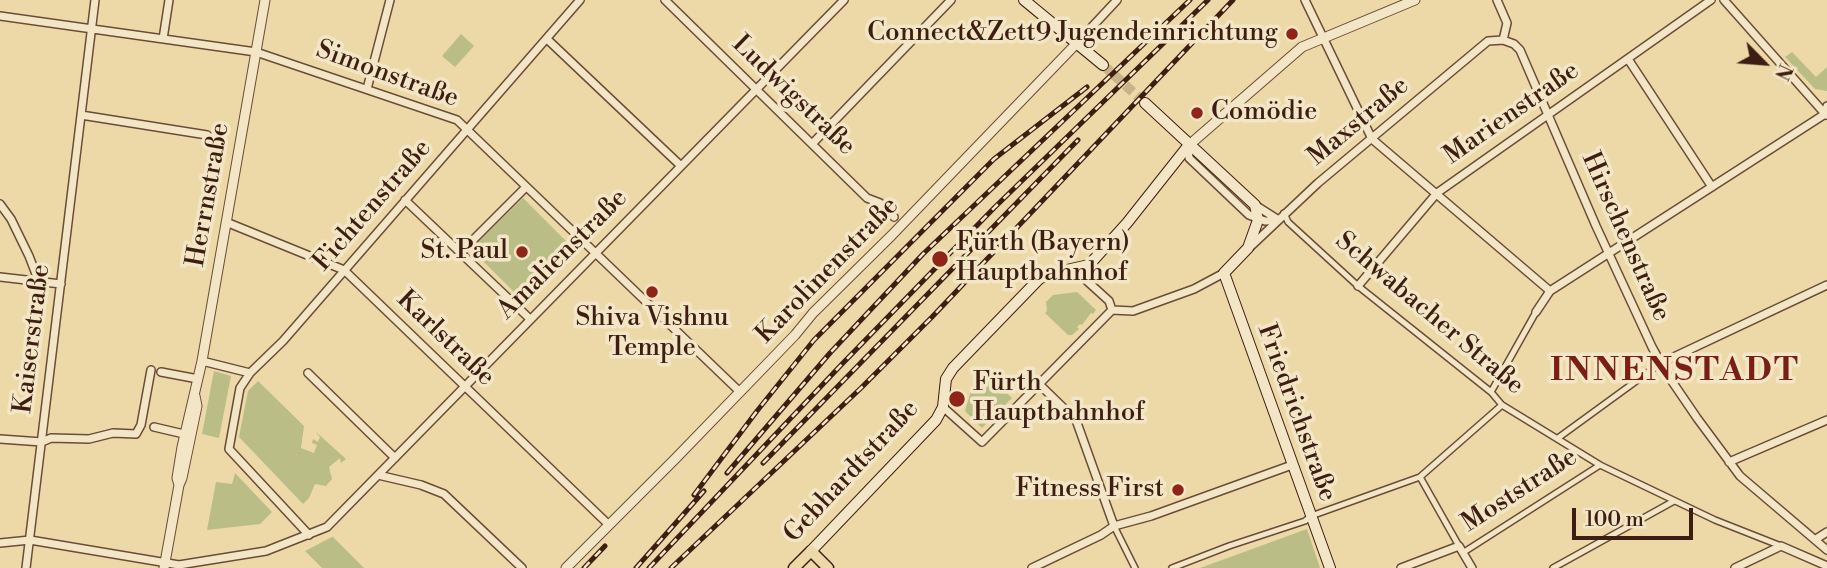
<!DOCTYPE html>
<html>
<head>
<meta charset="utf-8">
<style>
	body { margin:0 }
	#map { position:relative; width:1827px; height:568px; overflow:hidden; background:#edd8a8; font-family:"Libre Bodoni",serif }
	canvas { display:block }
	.north { position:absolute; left:1729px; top:28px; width:70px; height:70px; -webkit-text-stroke:5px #f3e6c6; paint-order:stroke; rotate:115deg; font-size:19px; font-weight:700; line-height:28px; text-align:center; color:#3e1e12 }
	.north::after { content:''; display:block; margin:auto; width:24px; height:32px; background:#3e1e12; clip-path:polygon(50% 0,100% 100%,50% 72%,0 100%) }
	.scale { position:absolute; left:1572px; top:508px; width:121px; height:32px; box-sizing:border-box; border:4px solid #3e1e12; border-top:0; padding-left:9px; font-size:21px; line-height:24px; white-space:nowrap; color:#3e1e12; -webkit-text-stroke:5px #f3e6c6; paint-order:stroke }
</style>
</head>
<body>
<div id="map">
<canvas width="1827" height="568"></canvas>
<div class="north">N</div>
<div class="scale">100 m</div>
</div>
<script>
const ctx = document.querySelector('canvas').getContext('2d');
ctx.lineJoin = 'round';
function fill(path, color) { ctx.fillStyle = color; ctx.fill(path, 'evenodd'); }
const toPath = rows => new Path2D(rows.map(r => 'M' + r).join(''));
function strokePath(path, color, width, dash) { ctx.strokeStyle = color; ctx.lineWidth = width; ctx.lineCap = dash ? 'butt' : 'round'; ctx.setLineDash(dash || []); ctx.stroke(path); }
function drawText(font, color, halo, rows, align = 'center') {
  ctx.font = font + ' "Libre Bodoni",serif'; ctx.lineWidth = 7; ctx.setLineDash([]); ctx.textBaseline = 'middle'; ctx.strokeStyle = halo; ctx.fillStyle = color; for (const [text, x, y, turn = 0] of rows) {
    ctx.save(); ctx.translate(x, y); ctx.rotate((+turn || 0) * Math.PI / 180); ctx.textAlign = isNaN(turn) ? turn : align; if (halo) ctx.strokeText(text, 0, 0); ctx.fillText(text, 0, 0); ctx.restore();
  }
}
fill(toPath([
	[461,34,474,46,455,67,442,56],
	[1792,52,1816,77,1827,67,1827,91,1815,89,1785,57],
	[523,198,578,253,526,304,471,249],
	[1077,292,1096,310,1093,314,1091,313,1082,325,1080,324,1077,327,1079,329,1072,335,1068,335,1045,313,1047,311,1046,302,1053,295],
	[214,371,231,376,219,438,202,434],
	[986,373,1012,398,982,428,965,411,974,381,984,378],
	[258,381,304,426,301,448,314,453,317,445,312,443,313,439,318,442,320,437,315,431,346,459,341,463,340,458,329,467,332,479,326,486,315,484,309,498,303,504,239,437,248,391],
	[235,473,272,512,260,524,207,530,216,482,232,484],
	[1307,529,1320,568,1200,568],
	[332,537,333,537,364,568,322,568,305,551]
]), '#babe86');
strokePath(toPath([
	[1103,65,1145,103]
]), '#cab38a', 10, [10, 5]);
const pedestrian = toPath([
	[1284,213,1288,222,1358,286,1491,392,1502,405,1600,465,1715,520,1781,546],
	[1491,392,1536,312],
	[1558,438,1661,363],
	[1420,477,1459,546],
	[1114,526,1135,568],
	[1464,552,1600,465],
	[1172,568,1229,546,1305,521,1311,516,1420,477,1502,405],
	[1553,568,1674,501]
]);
const minor = toPath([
	[665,0,867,198,880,203,894,217],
	[1305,0,1372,139,1550,291],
	[1497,0,1507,23,1503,40],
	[1724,0,1826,115],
	[0,16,256,52,457,120,740,392],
	[163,39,169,0],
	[547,39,681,166],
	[1076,44,1117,0],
	[1628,59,1712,187],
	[367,89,390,0],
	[81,115,207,135],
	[812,144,951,0],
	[1188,146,1189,158,1249,215,1265,221,1277,220],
	[405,200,530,319],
	[0,204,11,219,29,256,39,282],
	[1255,205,1277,219],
	[226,222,344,270,609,525],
	[1249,248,1318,183,1488,41,1503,40,1514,44,1520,50,1596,226,1652,347,1667,374,1697,418,1740,476,1827,550],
	[460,253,526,187],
	[1089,265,1087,281,1109,301,1112,310],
	[0,277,61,284],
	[1358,286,1437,193,1711,0],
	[1112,310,1133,311,1194,289,1224,273],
	[1536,312,1550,291,1825,114,1827,106],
	[202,361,250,373],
	[1661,363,1827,285],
	[161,372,198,379],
	[308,373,395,458],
	[1039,384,1076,420,1114,526],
	[943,407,982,442,1112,310],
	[154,427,184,434],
	[0,439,42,442,51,438,89,439,113,433,136,434,141,425,151,370],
	[1729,462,1827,420],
	[378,475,421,485,444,494,522,568],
	[309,535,229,449,240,388,250,373,283,341,580,0],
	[1816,539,1827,532],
	[0,543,30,540,179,565,266,551,327,527,844,0],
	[26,568,95,0],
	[1032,568,1101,535,1114,526,1151,516,1292,465],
	[1401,568,1459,546,1472,568],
	[1735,568,1781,546,1827,566]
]);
const tertiary = toPath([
	[1188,146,1302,47,1415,0],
	[179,485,177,478,182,447,202,361,265,0],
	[164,568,179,485,182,478,197,406,195,396],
	[566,568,676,458,795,335,813,313,892,235,1076,44]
]);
const secondary = toPath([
	[1024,0,1103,65],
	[1145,103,1255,205,1258,220,1248,248,1224,273,1330,568],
	[811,551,936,420,943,407,946,379,953,368,1039,279,1049,274,1089,265,1127,223,1188,146]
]);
const primary = toPath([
	[794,568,811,551,828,568]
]);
strokePath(pedestrian, '#6a4c38', 8);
strokePath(minor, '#6a4c38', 10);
strokePath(tertiary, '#6a4c38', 11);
strokePath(secondary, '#3e1e12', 12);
strokePath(primary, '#3e1e12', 13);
strokePath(pedestrian, '#f3e6c6', 5);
strokePath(minor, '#f3e6c6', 7);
strokePath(tertiary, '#f3e6c6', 9);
strokePath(secondary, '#f3e6c6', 10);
strokePath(primary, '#edd8a8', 10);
const rail = toPath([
	[763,463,1078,140],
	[727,473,830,353,923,254,1190,0],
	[694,495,757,411,814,340,994,159,1087,87],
	[584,568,605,546],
	[636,568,704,491],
	[649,568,843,363,995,207,1208,0],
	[671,568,861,388,932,317,1233,0]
]);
strokePath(rail, '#3e1e12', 5);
strokePath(rail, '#f3e6c6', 2.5, [8]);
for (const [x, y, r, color] of [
	[1292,34,7,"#8f2418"],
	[1197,113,7,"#8f2418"],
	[522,252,7,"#8f2418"],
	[940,259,9,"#8f2418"],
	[652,292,7,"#8f2418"],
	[957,399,9,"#8f2418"],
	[1178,490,7,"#8f2418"]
]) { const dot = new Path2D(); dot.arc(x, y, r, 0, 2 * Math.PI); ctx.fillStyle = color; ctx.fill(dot); strokePath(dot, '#f3e6c6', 2.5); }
drawText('26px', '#3e1e12', '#f3e6c6', [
	["Connect&Zett9 Jugendeinrichtung",1278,34],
	["Comödie",1211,113,"left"],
	["Fürth (Bayern)",956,244,"left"],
	["Hauptbahnhof",956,274,"left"],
	["St. Paul",508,252],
	["Shiva Vishnu",652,319,"center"],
	["Temple",652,349,"center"],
	["Fürth",973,384,"left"],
	["Hauptbahnhof",973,414,"left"],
	["Fitness First",1164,490]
], 'right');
drawText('26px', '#3e1e12', '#f3e6c6', [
	["Simonstraße",387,75,20],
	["Ludwigstraße",793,96,44],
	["Marienstraße",1512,114,-35],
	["Maxstraße",1359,122,-40],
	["Herrnstraße",209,195,-80],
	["Fichtenstraße",373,206,-49],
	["Hirschenstraße",1625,237,66],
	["Amalienstraße",563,255,-45],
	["Karolinenstraße",828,271,-46],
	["Schwabacher Straße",1429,314,40],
	["Kaiserstraße",33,339,-83],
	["Karlstraße",445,339,44],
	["Friedrichstraße",1296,413,70],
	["Gebhardtstraße",852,472,-47],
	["Moststraße",1520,491,-33]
]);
ctx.letterSpacing = '2px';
drawText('bold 33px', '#7a1f14', '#f3e6c6', [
	["INNENSTADT",1675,372]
]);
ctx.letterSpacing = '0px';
</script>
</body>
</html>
